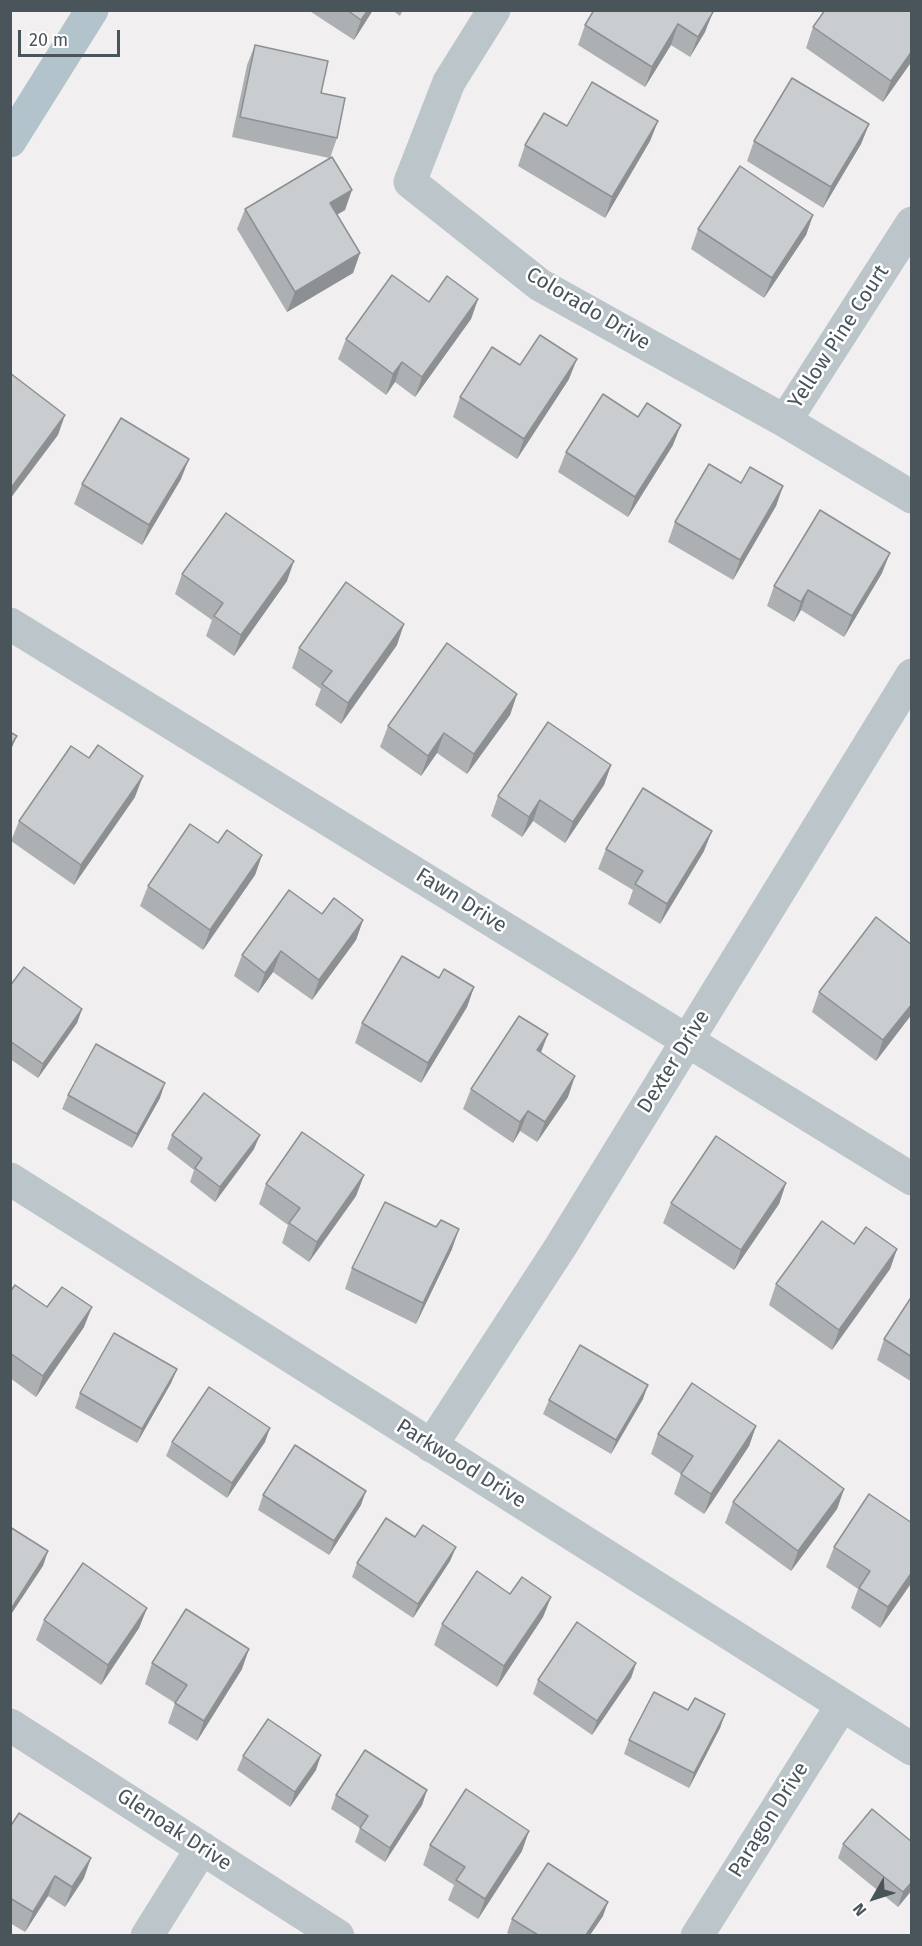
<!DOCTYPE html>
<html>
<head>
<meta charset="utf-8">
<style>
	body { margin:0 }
	#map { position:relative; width:922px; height:1946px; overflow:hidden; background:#f1eff0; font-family:"Fira Sans",sans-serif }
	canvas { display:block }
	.frame { position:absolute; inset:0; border:12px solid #49555a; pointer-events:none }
	.north { position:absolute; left:844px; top:1868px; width:60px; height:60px; -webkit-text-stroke:4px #fff; paint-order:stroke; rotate:231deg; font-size:16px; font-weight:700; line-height:24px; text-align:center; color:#49555a }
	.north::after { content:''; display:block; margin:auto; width:21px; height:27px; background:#49555a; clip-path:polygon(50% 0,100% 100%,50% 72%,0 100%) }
	.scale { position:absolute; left:18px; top:30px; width:102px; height:27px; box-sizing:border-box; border:3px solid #49555a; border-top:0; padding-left:8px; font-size:18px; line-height:21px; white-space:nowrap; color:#49555a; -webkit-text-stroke:4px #fff; paint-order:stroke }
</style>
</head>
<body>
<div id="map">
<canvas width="922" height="1946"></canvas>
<div class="frame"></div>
<div class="north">N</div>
<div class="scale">20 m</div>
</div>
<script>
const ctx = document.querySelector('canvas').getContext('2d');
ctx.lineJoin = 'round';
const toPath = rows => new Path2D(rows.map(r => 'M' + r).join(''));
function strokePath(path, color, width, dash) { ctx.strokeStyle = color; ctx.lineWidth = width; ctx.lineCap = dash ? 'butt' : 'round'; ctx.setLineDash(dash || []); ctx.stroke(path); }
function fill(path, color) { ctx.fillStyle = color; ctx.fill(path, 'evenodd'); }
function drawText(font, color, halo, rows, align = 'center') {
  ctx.font = font + ' "Fira Sans",sans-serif'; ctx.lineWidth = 5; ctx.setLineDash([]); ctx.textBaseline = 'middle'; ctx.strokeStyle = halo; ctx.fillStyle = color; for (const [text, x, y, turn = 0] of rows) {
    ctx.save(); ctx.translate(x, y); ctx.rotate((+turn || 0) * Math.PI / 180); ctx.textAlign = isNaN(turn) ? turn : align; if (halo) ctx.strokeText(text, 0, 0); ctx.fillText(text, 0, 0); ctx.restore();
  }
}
strokePath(toPath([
	[494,10,449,82,410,182,540,285,785,421,912,497],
	[785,421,912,223],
	[10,624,912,1179],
	[10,1179,912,1749],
	[431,1446,561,1246,912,675],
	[10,1725,338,1936],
	[147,1936,202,1848],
	[697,1936,842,1705]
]), '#bcc6ca', 33);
strokePath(toPath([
	[10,141,92,10]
]), '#b2c3cb', 33);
fill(toPath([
	[308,10,373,10,354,40],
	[392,10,403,10,400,16],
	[710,10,705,32,690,57,671,45,645,87,578,45,585,25],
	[912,10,912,61,883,102,806,48,813,27],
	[255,45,321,93,337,138,330,158,345,210,337,215,360,253,353,273,287,312,237,229,245,209,329,158,232,137,247,65],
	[658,121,650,141,605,218,518,166,525,145,567,126],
	[869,124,861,144,823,208,747,161,754,141],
	[813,215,806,235,764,298,691,249,698,229],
	[478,299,471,319,415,397,395,382,386,395,338,359,346,339,429,302],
	[520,365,569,379,517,459,453,417,460,397],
	[673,445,628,517,558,472,566,452],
	[181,479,142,545,74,504,82,484],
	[741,483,783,486,776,506,733,580,668,542,675,522],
	[882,573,844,637,801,610,794,622,767,606,774,586],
	[182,574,287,581,234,656,206,636,212,620,175,594],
	[397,645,341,724,315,705,321,689,292,668,299,648],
	[517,694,510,715,467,774,437,753,421,776,380,747,388,726],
	[611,765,604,785,565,843,533,821,522,837,491,816,498,796],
	[135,797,74,885,11,841,19,821],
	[606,849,704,851,660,924,628,904,633,890,598,869],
	[262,855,255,875,203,950,140,906,148,886],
	[322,914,363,920,356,940,312,1000,273,972,258,993,234,976,242,955],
	[912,945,912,1014,876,1061,812,1012,819,992],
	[439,978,474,987,467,1007,421,1083,355,1043,362,1023],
	[10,986,82,1009,77,1023,38,1078,10,1059],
	[541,1053,568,1097,537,1142,520,1131,513,1143,463,1109,471,1089],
	[68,1095,160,1098,132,1148,62,1109],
	[172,1135,254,1149,215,1202,190,1182,194,1170,167,1149],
	[364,1175,356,1196,309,1262,282,1243,288,1225,259,1204,266,1184],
	[786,1183,779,1204,734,1270,663,1223,671,1203],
	[436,1227,452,1249,416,1324,345,1289,352,1268],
	[854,1244,897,1249,890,1269,832,1350,769,1305,776,1284],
	[10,1292,47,1307,84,1327,36,1397,10,1378],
	[912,1296,912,1382,877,1360,884,1339],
	[177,1369,171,1383,137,1443,75,1408,80,1393],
	[643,1399,611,1454,543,1414,549,1400],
	[756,1426,749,1446,704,1514,674,1494,681,1474,651,1454,658,1434],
	[172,1442,265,1442,227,1498,166,1456],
	[844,1489,837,1509,791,1571,725,1523,733,1502],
	[263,1495,361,1505,329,1555,258,1510],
	[912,1523,912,1582,880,1628,851,1608,858,1589,826,1567,834,1547],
	[456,1547,450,1561,413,1618,352,1577,357,1563],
	[551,1597,543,1617,497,1687,434,1645,442,1624],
	[147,1608,139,1628,101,1685,36,1640,44,1620],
	[152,1663,242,1669,197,1741,168,1723,175,1703,145,1684],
	[636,1663,631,1678,592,1735,533,1694,538,1680],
	[688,1710,725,1714,720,1728,689,1788,624,1754,629,1740],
	[243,1756,316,1770,290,1807,237,1770],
	[427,1790,422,1805,385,1862,355,1842,360,1828,331,1809,336,1795],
	[10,1827,84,1878,65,1907,48,1896,25,1932,10,1923],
	[912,1842,912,1890,898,1907,838,1858,843,1844],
	[430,1845,522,1851,478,1919,448,1900,454,1885,423,1865],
	[603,1916,590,1935,511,1935,507,1933,512,1919]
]), '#adb0b3');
fill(toPath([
	[368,10,373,10,354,40,361,20],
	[713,12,705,32,690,57,698,37],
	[678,24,671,45,645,87,652,67],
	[912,51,912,61,883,102,891,81],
	[658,121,650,141,605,218,612,197],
	[869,124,861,144,823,208,831,187],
	[352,190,345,210,322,223,330,203],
	[813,215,806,235,764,298,772,278],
	[360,253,353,273,287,312,295,292],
	[478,299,471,319,415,397,422,377],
	[577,359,569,379,517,459,524,439],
	[402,362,395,382,386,395,393,374],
	[65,415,58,435,10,499,11,488],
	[681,425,673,445,628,517,635,497],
	[189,459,181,479,142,545,149,525],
	[783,486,776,506,733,580,740,560],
	[890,553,882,573,844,637,852,616],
	[294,561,287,581,234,656,241,635],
	[808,590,801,610,794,622,801,602],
	[404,624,397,645,341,724,348,703],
	[517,694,510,715,467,774,474,754],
	[444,733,437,753,421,776,428,756],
	[17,736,10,752,10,746],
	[611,765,604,785,565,843,573,822],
	[143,776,135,797,74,885,81,865],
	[540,800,533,821,522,837,529,817],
	[712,831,704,851,660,924,667,904],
	[262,855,255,875,203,950,210,930],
	[363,920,356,940,312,1000,319,980],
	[281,951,273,972,258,993,265,973],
	[474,987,467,1007,421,1083,428,1063],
	[912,1004,912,1014,876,1061,883,1040],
	[82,1009,77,1023,38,1078,43,1064],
	[548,1034,540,1055,537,1050],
	[575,1076,568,1097,537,1142,545,1122],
	[165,1083,160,1098,132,1148,137,1134],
	[528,1111,520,1131,513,1143,520,1122],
	[260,1135,254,1149,215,1202,220,1187],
	[364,1175,356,1196,309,1262,317,1242],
	[786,1183,779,1204,734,1270,741,1250],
	[459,1229,452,1249,416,1324,423,1303],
	[897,1249,890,1269,832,1350,839,1330],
	[92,1307,84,1327,36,1397,43,1376],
	[177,1369,171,1383,137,1443,142,1429],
	[648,1385,643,1399,611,1454,616,1440],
	[756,1426,749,1446,704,1514,711,1494],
	[270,1428,265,1442,227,1498,232,1483],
	[844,1489,837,1509,791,1571,798,1551],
	[366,1491,361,1505,329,1555,334,1541],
	[456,1547,450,1561,413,1618,418,1604],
	[48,1551,43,1566,10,1616,11,1609],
	[912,1572,912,1582,880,1628,888,1607],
	[551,1597,543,1617,497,1687,504,1666],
	[147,1608,139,1628,101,1685,108,1665],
	[249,1649,242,1669,197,1741,204,1721],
	[636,1663,631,1678,592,1735,597,1721],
	[725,1714,720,1728,689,1788,694,1773],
	[321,1755,316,1770,290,1807,295,1792],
	[427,1790,422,1805,385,1862,390,1848],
	[529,1831,522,1851,478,1919,485,1899],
	[91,1858,84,1878,65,1907,72,1887],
	[55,1876,48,1896,25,1932,33,1912],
	[912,1882,912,1890,898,1907,903,1892],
	[608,1902,603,1916,590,1935,586,1935]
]), '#8d9092');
const building = toPath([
	[347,10,368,10,361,20,347,10],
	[594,10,710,10,713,12,698,37,678,24,652,67,585,25,594,10],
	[825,10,912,10,912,51,891,81,813,27,825,10],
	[255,45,328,61,321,93,345,98,337,138,240,117,255,45],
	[792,78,869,124,831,187,754,141,792,78],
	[592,82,658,121,612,197,525,145,544,113,567,126,592,82],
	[332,157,352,190,330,203,360,253,295,292,245,209,332,157],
	[740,166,813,215,772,278,698,229,740,166],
	[392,275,429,302,447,276,478,299,422,377,402,362,393,374,346,339,392,275],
	[540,335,577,359,524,439,460,397,492,347,520,365,540,335],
	[10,373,65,415,11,488,10,487,10,373],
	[603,394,638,417,647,403,681,425,635,497,566,452,603,394],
	[121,418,189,459,149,525,82,484,121,418],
	[709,464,741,483,750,467,783,486,740,560,675,522,709,464],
	[820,510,890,553,852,616,808,590,801,602,774,586,820,510],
	[226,513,294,561,241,635,214,616,223,603,182,574,226,513],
	[346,582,404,624,348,703,322,684,332,671,299,648,346,582],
	[447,643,517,694,474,754,444,733,428,756,388,726,447,643],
	[548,722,611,765,573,822,540,800,529,817,498,796,548,722],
	[10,732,17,736,10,746,10,732],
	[98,745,143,776,81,865,19,821,71,746,89,758,98,745],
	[643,788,712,831,667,904,635,884,643,871,606,849,643,788],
	[190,824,218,843,227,830,262,855,210,930,148,886,190,824],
	[289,890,322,914,334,898,363,920,319,980,281,951,265,973,242,955,289,890],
	[876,917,912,945,912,1004,883,1040,819,992,876,917],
	[402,956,439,978,444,969,474,987,428,1063,362,1023,402,956],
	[24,967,82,1009,43,1064,10,1041,10,986,24,967],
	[519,1016,548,1034,537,1050,575,1076,545,1122,528,1111,520,1122,471,1089,519,1016],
	[96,1044,165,1083,137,1134,68,1095,96,1044],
	[204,1093,260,1135,220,1187,195,1168,202,1158,172,1135,204,1093],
	[302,1132,364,1175,317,1242,289,1223,300,1208,266,1184,302,1132],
	[716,1136,786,1183,741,1250,671,1203,716,1136],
	[385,1202,436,1227,441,1220,459,1229,423,1303,352,1268,385,1202],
	[822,1221,854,1244,866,1227,897,1249,839,1330,776,1284,822,1221],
	[15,1285,47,1307,62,1287,92,1307,43,1376,10,1353,10,1292,15,1285],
	[912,1296,912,1357,884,1339,912,1296],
	[114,1333,177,1369,142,1429,80,1393,114,1333],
	[580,1345,648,1385,616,1440,549,1400,580,1345],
	[692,1383,756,1426,711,1494,681,1474,693,1456,658,1434,692,1383],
	[209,1387,270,1428,232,1483,172,1442,209,1387],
	[779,1440,844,1489,798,1551,733,1502,779,1440],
	[295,1445,366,1491,334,1541,263,1495,295,1445],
	[869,1494,912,1523,912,1572,888,1607,859,1588,870,1571,834,1547,869,1494],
	[386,1518,415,1537,423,1525,456,1547,418,1604,357,1563,386,1518],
	[10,1527,48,1551,11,1609,10,1608,10,1527],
	[83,1563,147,1608,108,1665,44,1620,83,1563],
	[477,1571,510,1594,522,1577,551,1597,504,1666,442,1624,477,1571],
	[186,1609,249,1649,204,1721,175,1703,187,1685,152,1663,186,1609],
	[577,1622,636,1663,597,1721,538,1680,577,1622],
	[654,1692,688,1710,695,1698,725,1714,694,1773,629,1740,654,1692],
	[268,1719,321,1755,295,1792,243,1756,268,1719],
	[365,1750,427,1790,390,1848,360,1828,368,1816,336,1795,365,1750],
	[466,1789,529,1831,485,1899,456,1880,465,1867,430,1845,466,1789],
	[872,1809,912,1842,912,1882,903,1892,843,1844,872,1809],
	[19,1813,91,1858,72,1887,55,1876,33,1912,10,1898,10,1827,19,1813],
	[548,1863,608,1902,586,1935,538,1935,512,1919,548,1863]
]);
fill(building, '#c9cdd0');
strokePath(building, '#8d9092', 1.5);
drawText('21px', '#49555a', '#fff', [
	["Colorado Drive",588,309,31],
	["Yellow Pine Court",839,337,-57],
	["Fawn Drive",461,901,32],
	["Dexter Drive",674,1062,-58],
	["Parkwood Drive",461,1464,32],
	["Paragon Drive",769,1820,-58],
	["Glenoak Drive",174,1830,33]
]);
</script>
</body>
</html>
